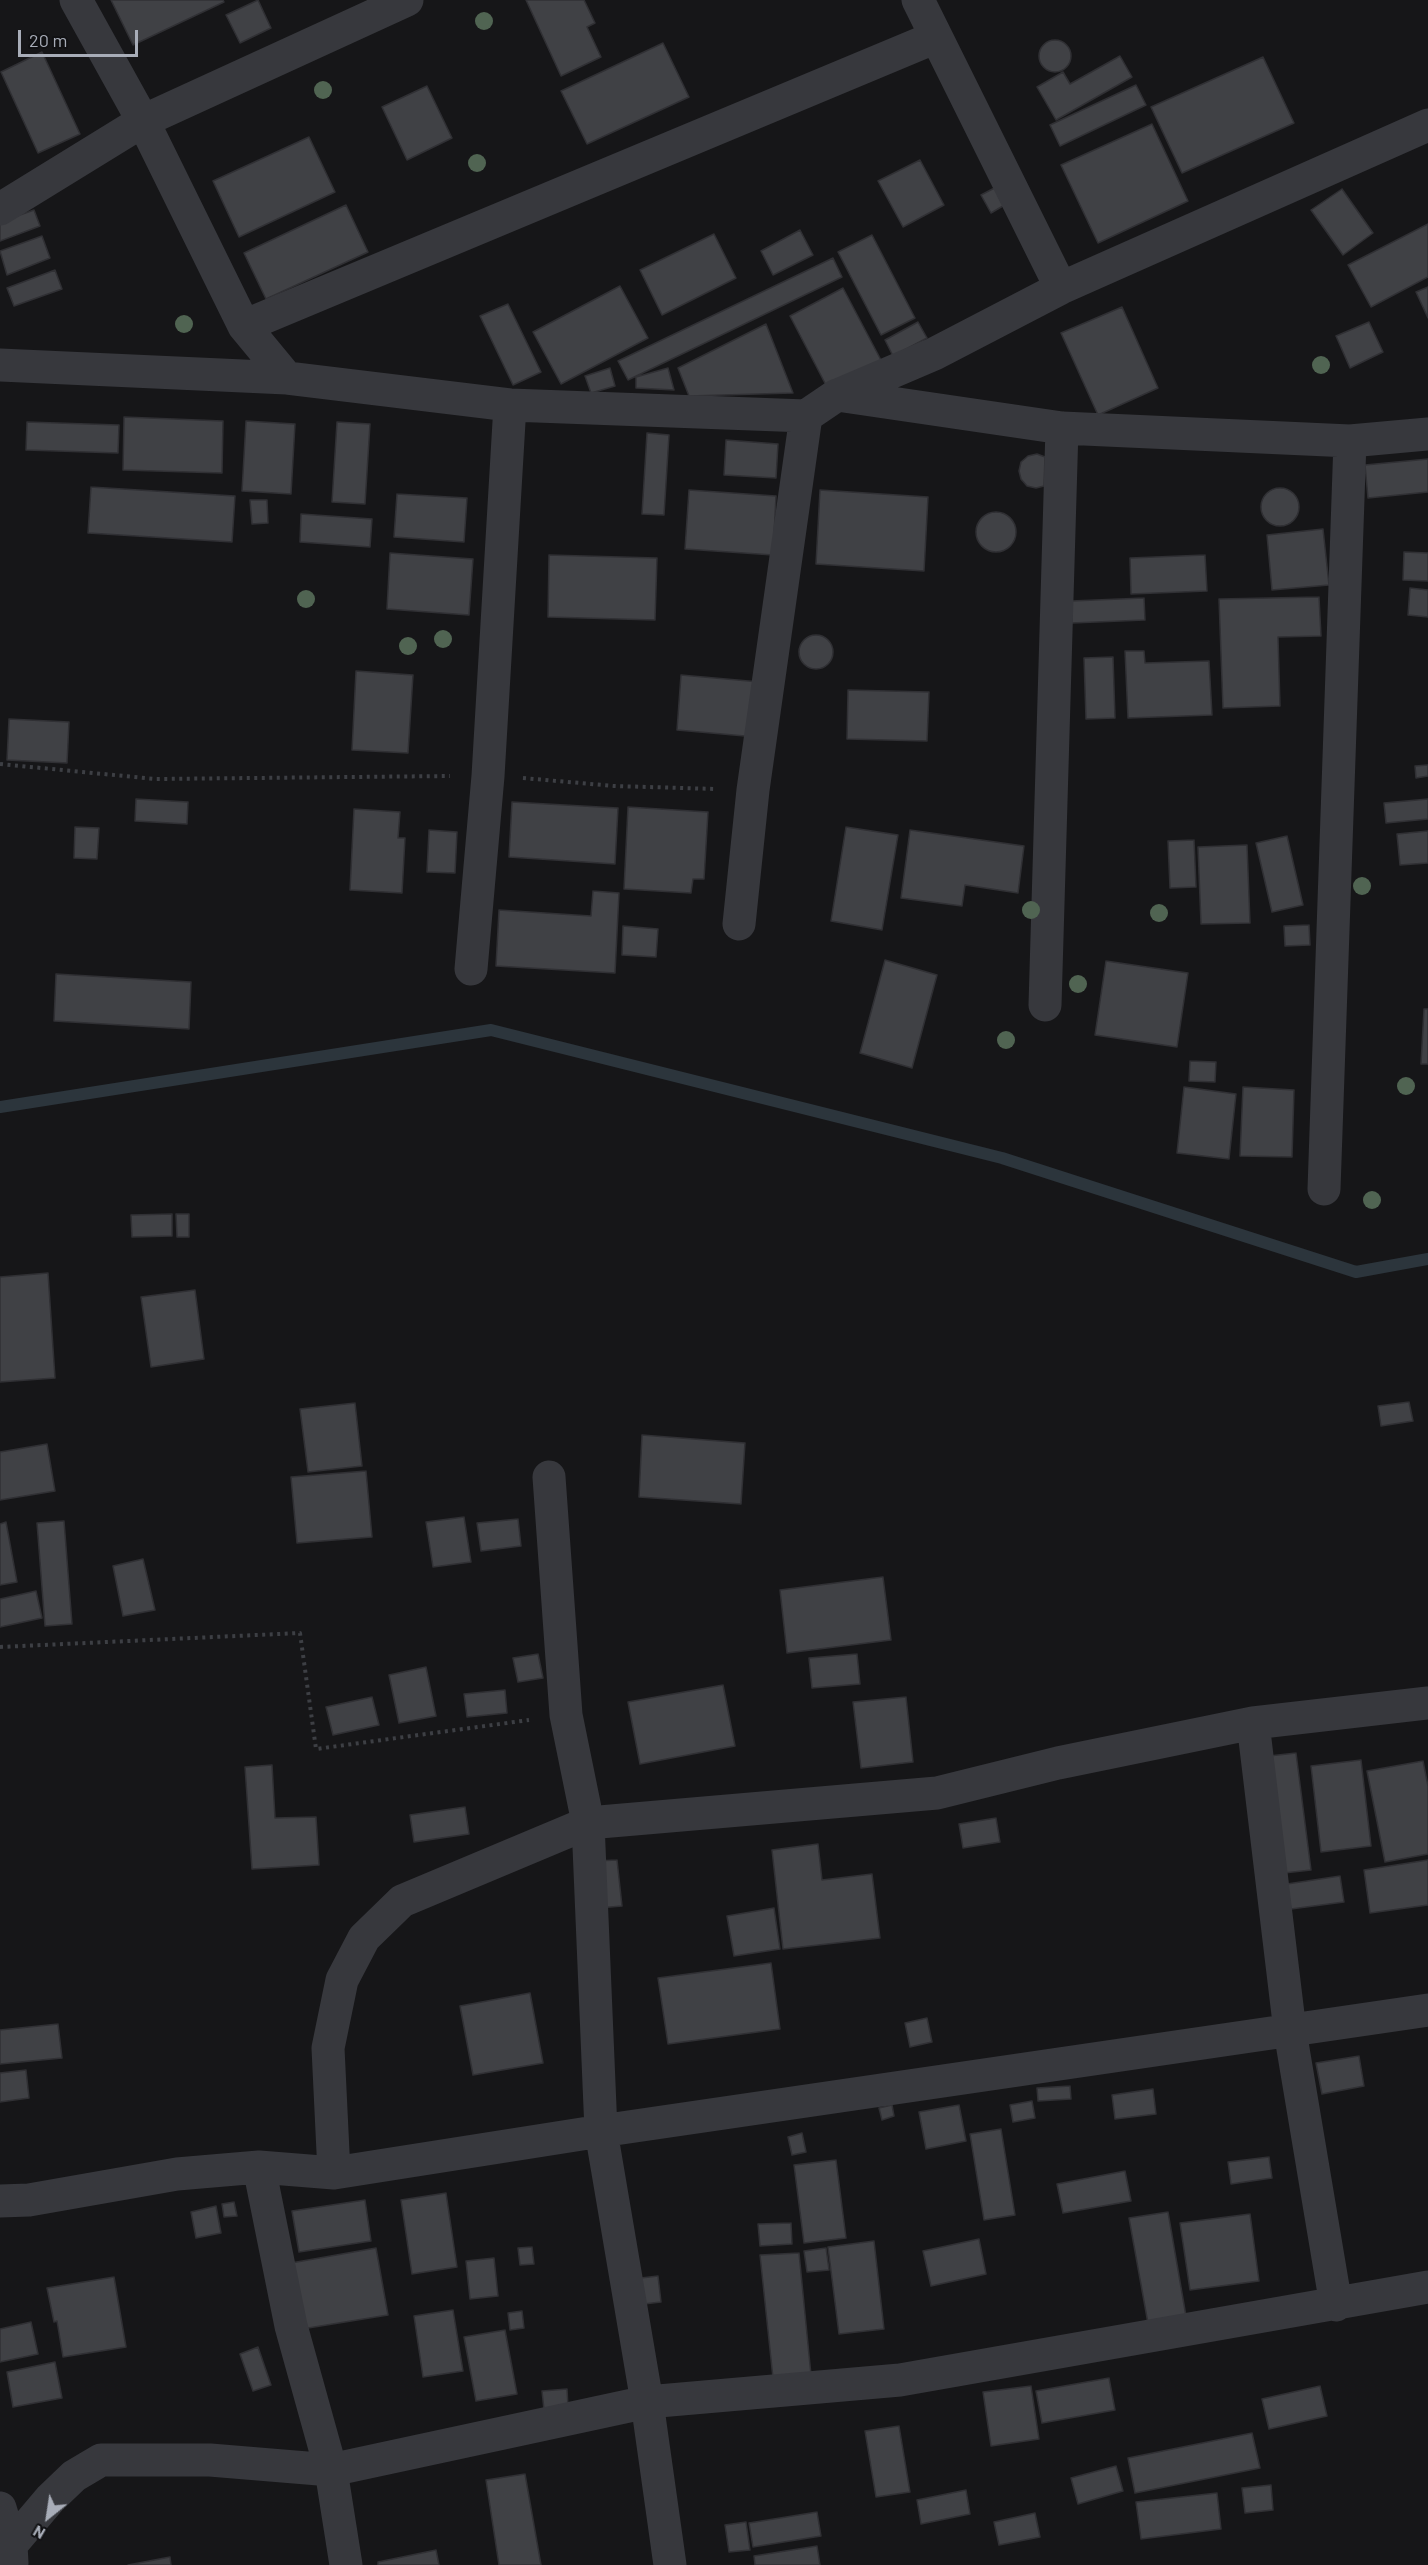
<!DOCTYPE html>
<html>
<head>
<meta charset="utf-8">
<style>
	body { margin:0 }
	#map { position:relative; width:1428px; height:2565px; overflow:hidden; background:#161618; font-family:Barlow,sans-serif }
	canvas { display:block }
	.north { position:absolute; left:18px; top:2487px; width:60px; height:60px; -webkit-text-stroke:4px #111113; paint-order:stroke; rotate:210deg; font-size:16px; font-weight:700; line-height:24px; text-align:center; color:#a8adb8 }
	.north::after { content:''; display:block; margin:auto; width:21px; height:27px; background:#a8adb8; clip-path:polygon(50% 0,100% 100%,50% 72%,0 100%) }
	.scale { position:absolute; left:18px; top:30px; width:120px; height:27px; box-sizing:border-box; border:3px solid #a8adb8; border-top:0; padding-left:8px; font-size:18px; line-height:21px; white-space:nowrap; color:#a8adb8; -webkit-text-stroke:4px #111113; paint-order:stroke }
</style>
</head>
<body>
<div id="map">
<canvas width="1428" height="2565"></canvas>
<div class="north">N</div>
<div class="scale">20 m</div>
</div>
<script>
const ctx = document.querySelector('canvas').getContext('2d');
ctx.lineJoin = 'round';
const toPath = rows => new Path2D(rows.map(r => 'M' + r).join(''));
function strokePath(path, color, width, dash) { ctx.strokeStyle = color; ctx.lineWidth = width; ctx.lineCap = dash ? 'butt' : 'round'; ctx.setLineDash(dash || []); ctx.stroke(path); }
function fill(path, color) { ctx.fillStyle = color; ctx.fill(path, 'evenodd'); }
strokePath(toPath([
	[0,1107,491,1030,1002,1158,1356,1272,1428,1259]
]), '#2c353c', 12);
const building = toPath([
	[111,0,223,0,224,2,133,45,111,0],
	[258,0,271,28,240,43,226,15,258,0],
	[526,0,584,0,595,23,587,27,601,57,561,76,526,0],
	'1039 56a16 16 0 1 1 32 0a16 16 0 1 1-32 0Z',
	[663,43,689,97,587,144,561,91,663,43],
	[42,52,80,134,38,153,1,72,42,52],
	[1120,56,1132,77,1056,120,1037,87,1063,72,1070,84,1120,56],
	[1263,57,1294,123,1182,173,1151,107,1263,57],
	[1136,85,1146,105,1060,146,1050,125,1136,85],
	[427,86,452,138,407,160,382,107,427,86],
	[1152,124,1188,201,1098,243,1061,165,1152,124],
	[309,137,335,192,239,237,213,181,309,137],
	[920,160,944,205,903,227,878,181,920,160],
	[1004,183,1013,200,991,213,981,195,1004,183],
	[1342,189,1373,233,1343,255,1311,210,1342,189],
	[346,205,368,252,266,299,244,253,346,205],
	[34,210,40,226,0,241,0,222,34,210],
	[1428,224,1428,277,1371,307,1348,265,1428,224],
	[800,230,813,255,773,275,761,251,800,230],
	[714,234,736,278,662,315,640,270,714,234],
	[872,235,915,318,881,335,838,252,872,235],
	[42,236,50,258,7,275,0,251,42,236],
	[833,258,842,277,628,380,618,361,833,258],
	[55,270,62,289,14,306,7,288,55,270],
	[620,286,648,338,561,384,533,332,620,286],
	[1428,287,1428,318,1416,292,1428,287],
	[843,288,882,362,828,389,790,316,843,288],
	[508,304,541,372,513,385,480,316,508,304],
	[1122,307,1158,388,1098,415,1061,333,1122,307],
	[918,322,927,338,893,356,885,340,918,322],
	[1369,322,1383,352,1350,368,1336,336,1369,322],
	[766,324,793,393,689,396,678,368,766,324],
	[610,368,615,386,591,393,585,376,610,368],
	[668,368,674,390,636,388,636,377,668,368],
	[124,417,223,421,222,473,123,470,124,417],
	[246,421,295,424,291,494,242,491,246,421],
	[27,422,119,425,118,453,26,450,27,422],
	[337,422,370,424,365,504,332,502,337,422],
	[647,433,669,435,664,515,642,514,647,433],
	[726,440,778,444,776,478,724,475,726,440],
	[1037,454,1045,457,1044,486,1036,488,1027,486,1021,479,1019,471,1021,462,1028,456,1037,454],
	[1428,459,1428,492,1368,498,1365,465,1428,459],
	[91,487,235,496,232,542,88,533,91,487],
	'1261 507a19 19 0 1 1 38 0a19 19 0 1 1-38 0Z',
	[689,490,776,496,773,555,685,549,689,490],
	[820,490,928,497,924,571,816,564,820,490],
	[397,494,467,498,464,542,394,537,397,494],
	[250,500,267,500,268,523,252,524,250,500],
	'976 532a20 20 0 1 1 40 0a20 20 0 1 1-40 0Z',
	[301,514,372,519,370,547,300,542,301,514],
	[1323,529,1329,585,1272,590,1267,535,1323,529],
	[1404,552,1428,553,1428,581,1403,580,1404,552],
	[390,553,473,559,469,615,387,609,390,553],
	[549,555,657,558,655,620,548,617,549,555],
	[1205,555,1207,591,1131,594,1130,558,1205,555],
	[1410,588,1428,590,1428,617,1408,615,1410,588],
	[1319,597,1321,636,1278,637,1280,706,1223,708,1219,599,1319,597],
	[1144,598,1145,620,1072,623,1071,601,1144,598],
	'799 652a17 17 0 1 1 34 0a17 17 0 1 1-34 0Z',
	[1125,651,1144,651,1145,663,1209,661,1212,715,1128,718,1125,651],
	[1113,657,1115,718,1086,719,1084,658,1113,657],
	[356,671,413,675,408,753,352,750,356,671],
	[681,675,760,682,756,737,677,730,681,675],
	[848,690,929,692,927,741,847,739,848,690],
	[9,719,69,722,67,763,7,760,9,719],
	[1428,765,1428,776,1416,778,1415,766,1428,765],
	[136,799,188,802,187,824,135,821,136,799],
	[1428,799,1428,819,1386,823,1384,803,1428,799],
	[512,802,618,808,615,864,509,857,512,802],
	[628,807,708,812,704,879,693,879,691,893,624,889,628,807],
	[354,809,400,812,398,838,405,838,402,893,350,890,354,809],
	[75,827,99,828,97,859,74,858,75,827],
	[846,827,898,835,882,930,831,921,846,827],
	[429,830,457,832,455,873,427,872,429,830],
	[910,830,1024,846,1018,893,965,885,962,906,901,898,910,830],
	[1428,831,1428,863,1400,865,1397,834,1428,831],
	[1287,836,1303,905,1272,912,1256,843,1287,836],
	[1194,840,1196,887,1170,888,1168,841,1194,840],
	[1247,845,1250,923,1201,924,1198,847,1247,845],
	[593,891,619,893,615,973,496,966,499,910,591,916,593,891],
	[1309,925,1310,945,1285,946,1284,926,1309,925],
	[623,926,658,929,656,957,622,955,623,926],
	[885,960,937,975,912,1068,860,1053,885,960],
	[1106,961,1188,973,1177,1047,1095,1035,1106,961],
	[56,974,191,982,189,1029,54,1021,56,974],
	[1424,1009,1428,1009,1428,1064,1421,1064,1424,1009],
	[1190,1061,1216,1062,1215,1082,1189,1081,1190,1061],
	[1184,1087,1236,1094,1229,1159,1177,1153,1184,1087],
	[1243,1087,1294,1090,1292,1157,1240,1156,1243,1087],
	[172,1214,172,1236,132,1237,131,1215,172,1214],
	[176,1214,189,1214,189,1237,177,1237,176,1214],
	[48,1273,55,1378,0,1382,0,1277,48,1273],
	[195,1290,204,1359,151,1367,141,1297,195,1290],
	[1409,1402,1413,1421,1381,1426,1378,1406,1409,1402],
	[355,1403,362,1466,308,1472,300,1409,355,1403],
	[642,1435,745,1443,741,1504,639,1497,642,1435],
	[47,1444,55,1491,0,1500,0,1452,47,1444],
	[366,1471,372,1537,297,1543,291,1477,366,1471],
	[464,1517,471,1562,433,1567,426,1522,464,1517],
	[518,1519,521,1546,481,1551,477,1523,518,1519],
	[64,1521,72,1624,45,1626,37,1523,64,1521],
	[6,1522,17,1582,0,1585,0,1524,6,1522],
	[143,1559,155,1610,123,1616,113,1566,143,1559],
	[883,1577,891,1640,787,1653,780,1590,883,1577],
	[36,1591,42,1618,0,1627,0,1599,36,1591],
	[538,1654,543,1678,518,1682,513,1658,538,1654],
	[857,1654,860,1684,812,1688,809,1658,857,1654],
	[426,1667,436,1716,399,1723,389,1675,426,1667],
	[723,1685,735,1746,640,1764,628,1702,723,1685],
	[505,1690,507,1713,467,1717,464,1694,505,1690],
	[372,1697,379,1725,333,1735,326,1707,372,1697],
	[906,1697,913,1762,861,1768,853,1702,906,1697],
	[1296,1753,1311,1870,1275,1874,1260,1757,1296,1753],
	[1361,1760,1371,1846,1321,1852,1311,1766,1361,1760],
	[1423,1761,1428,1786,1428,1854,1385,1862,1367,1771,1423,1761],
	[272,1765,275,1818,316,1817,319,1865,252,1869,245,1767,272,1765],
	[465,1807,469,1834,414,1842,410,1815,465,1807],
	[996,1818,1000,1842,963,1848,959,1824,996,1818],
	[818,1844,822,1880,872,1874,880,1938,783,1949,772,1850,818,1844],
	[617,1860,622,1906,599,1908,595,1861,617,1860],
	[1428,1860,1428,1905,1370,1913,1364,1870,1428,1860],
	[1340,1876,1344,1902,1291,1909,1287,1884,1340,1876],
	[774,1908,780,1949,734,1956,727,1916,774,1908],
	[771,1963,780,2029,668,2044,658,1978,771,1963],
	[530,1993,543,2063,473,2075,460,2006,530,1993],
	[927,2018,932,2042,910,2047,905,2023,927,2018],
	[58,2024,62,2058,0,2064,0,2030,58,2024],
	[1359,2056,1364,2086,1322,2094,1316,2063,1359,2056],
	[26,2070,29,2098,0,2102,0,2073,26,2070],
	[1070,2086,1071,2099,1038,2101,1037,2088,1070,2086],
	[1153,2089,1156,2114,1115,2119,1112,2095,1153,2089],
	[1032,2101,1035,2118,1013,2122,1010,2105,1032,2101],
	[892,2105,894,2116,882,2120,879,2108,892,2105],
	[959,2105,966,2141,926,2149,919,2112,959,2105],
	[1001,2129,1015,2215,984,2220,970,2134,1001,2129],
	[802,2133,806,2152,792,2155,788,2137,802,2133],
	[1269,2157,1272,2178,1231,2184,1228,2162,1269,2157],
	[836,2160,846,2238,804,2243,794,2165,836,2160],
	[1125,2171,1131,2201,1063,2213,1057,2184,1125,2171],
	[446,2193,457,2267,412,2274,401,2200,446,2193],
	[365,2200,371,2241,299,2252,292,2211,365,2200],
	[234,2202,237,2216,224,2217,222,2204,234,2202],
	[216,2206,221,2233,196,2238,191,2212,216,2206],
	[1168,2212,1187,2322,1149,2329,1129,2218,1168,2212],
	[1250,2214,1259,2281,1190,2290,1180,2223,1250,2214],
	[791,2223,792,2244,760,2246,758,2224,791,2223],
	[979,2239,986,2274,931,2286,923,2251,979,2239],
	[874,2241,884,2329,839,2334,828,2247,874,2241],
	[532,2247,534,2264,520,2265,518,2248,532,2247],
	[376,2248,388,2315,302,2329,291,2263,376,2248],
	[826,2248,829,2270,807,2272,804,2251,826,2248],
	[799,2253,811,2375,773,2378,760,2255,799,2253],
	[494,2258,498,2296,470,2299,466,2261,494,2258],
	[658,2276,661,2302,644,2304,641,2278,658,2276],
	[114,2277,126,2347,63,2357,57,2321,54,2322,47,2288,114,2277],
	[453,2310,463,2371,423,2377,414,2316,453,2310],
	[522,2311,524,2328,510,2330,508,2313,522,2311],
	[31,2322,38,2354,0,2362,0,2329,31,2322],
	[505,2330,517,2394,476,2401,464,2337,505,2330],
	[258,2347,271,2385,253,2391,240,2354,258,2347],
	[55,2362,62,2398,13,2407,7,2372,55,2362],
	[1109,2378,1115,2410,1042,2423,1036,2391,1109,2378],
	[1031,2386,1039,2439,991,2446,983,2392,1031,2386],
	[1320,2386,1327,2416,1269,2429,1262,2399,1320,2386],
	[567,2389,568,2407,544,2410,542,2391,567,2389],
	[899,2426,910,2492,876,2497,865,2431,899,2426],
	[1252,2433,1260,2468,1135,2493,1128,2458,1252,2433],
	[1116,2466,1123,2491,1078,2504,1071,2478,1116,2466],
	[525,2474,541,2565,499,2565,486,2480,525,2474],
	[1271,2485,1273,2510,1245,2513,1242,2488,1271,2485],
	[966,2490,970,2514,921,2524,917,2500,966,2490],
	[1217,2493,1221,2529,1141,2539,1136,2502,1217,2493],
	[817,2512,821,2536,753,2547,749,2523,817,2512],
	[1035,2513,1040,2537,999,2545,994,2522,1035,2513],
	[746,2522,750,2550,729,2552,725,2525,746,2522],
	[817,2546,820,2565,755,2565,754,2556,817,2546],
	[436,2550,439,2565,378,2565,378,2562,436,2550],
	[170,2557,171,2565,128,2565,170,2557]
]);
fill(building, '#404145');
strokePath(building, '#303034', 1.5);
strokePath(toPath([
	[0,764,155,779,450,776],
	[523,778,614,786,716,789],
	[0,1647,300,1633,316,1749,529,1720]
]), '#3d3f44', 4, [3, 4.5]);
strokePath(toPath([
	[76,0,143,121,244,326,287,378],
	[918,0,1061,288],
	[0,209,143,121,407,0],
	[244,326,936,37],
	[0,365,287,378,510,405,806,416,837,395,1062,428,1350,441,1428,434],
	[838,395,934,354,1061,288,1428,125],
	[739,924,753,790,806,416],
	[471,969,488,776,510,405],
	[1045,1005,1062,428],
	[1324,1189,1350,441],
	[549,1477,566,1715,588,1823,601,2131,647,2402,670,2565],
	[1253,1723,1290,2031,1336,2305],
	[259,2167,291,2326,331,2470,346,2565],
	[334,2173,328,2048,342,1980,364,1938,402,1901,588,1823,937,1793,1058,1763,1253,1723,1428,1703],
	[0,2201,29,2200,177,2174,259,2167,334,2173,601,2131,1428,2010],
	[0,2508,11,2545,12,2563],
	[11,2545,50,2499,74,2476,101,2460,210,2460,331,2470,647,2402,900,2380,1428,2287]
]), '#37383d', 33);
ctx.fillStyle = '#506452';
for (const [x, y] of [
	[484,21],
	[323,90],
	[477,163],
	[184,324],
	[1321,365],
	[306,599],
	[443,639],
	[408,646],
	[1362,886],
	[1031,910],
	[1159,913],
	[1078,984],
	[1006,1040],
	[1406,1086],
	[1372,1200]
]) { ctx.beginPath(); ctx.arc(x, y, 9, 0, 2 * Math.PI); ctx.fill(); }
</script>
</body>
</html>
